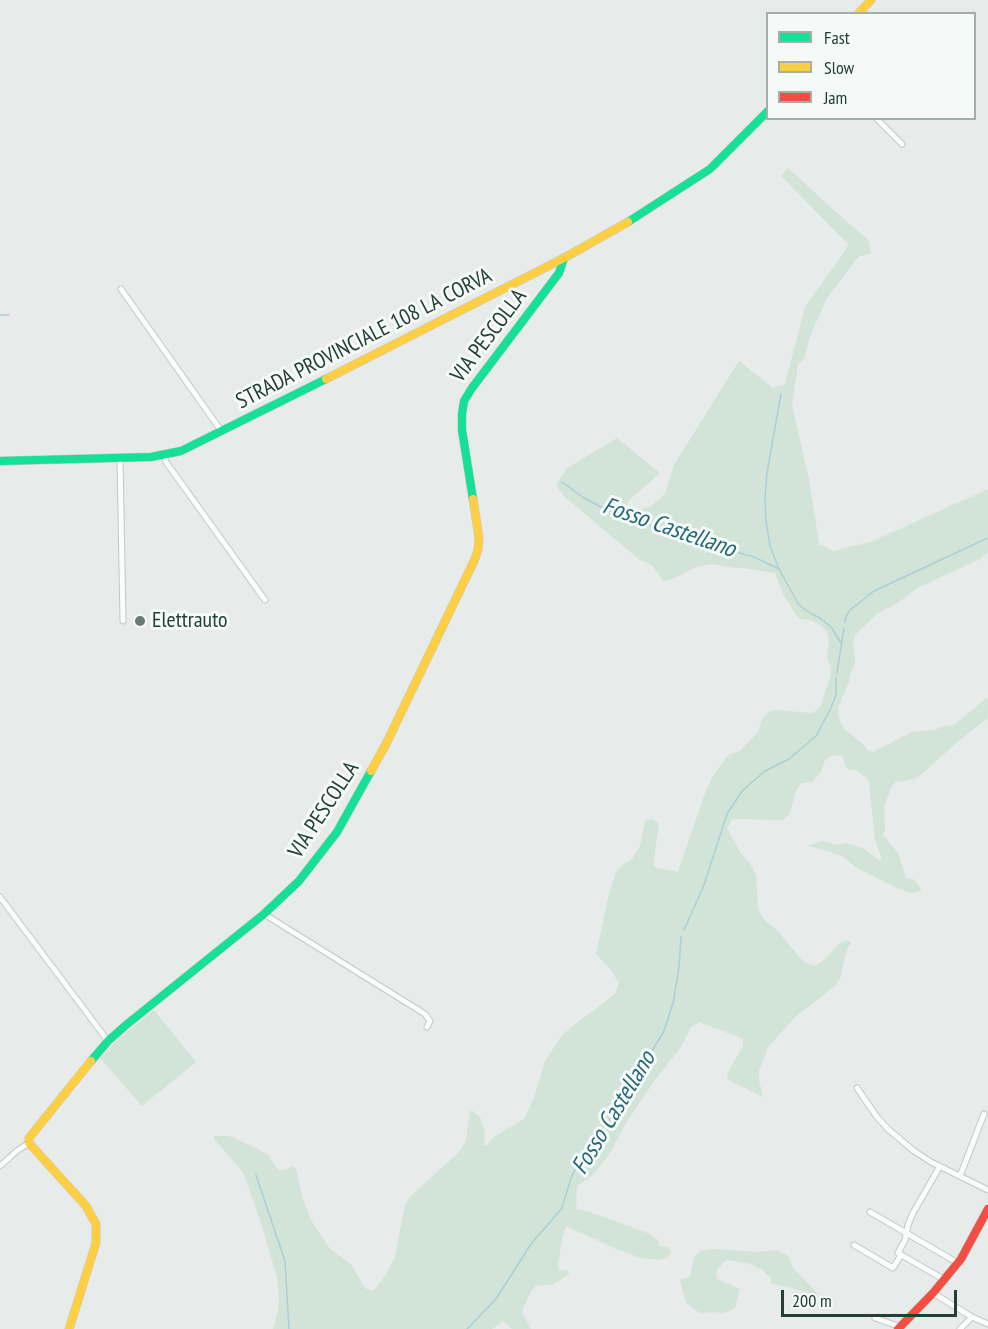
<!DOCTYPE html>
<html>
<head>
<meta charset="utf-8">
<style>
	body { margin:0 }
	#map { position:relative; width:988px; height:1329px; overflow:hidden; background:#e7ebe9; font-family:"PT Sans Narrow",sans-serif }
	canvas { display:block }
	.legend { position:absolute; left:766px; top:12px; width:210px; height:108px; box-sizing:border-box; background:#f5faf8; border:2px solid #a2afab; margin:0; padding:8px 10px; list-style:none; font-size:18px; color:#253e37 }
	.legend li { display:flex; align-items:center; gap:12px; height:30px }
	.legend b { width:30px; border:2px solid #a2afab }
	.scale { position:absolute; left:781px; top:1290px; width:176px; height:27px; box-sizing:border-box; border:3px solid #253e37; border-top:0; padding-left:8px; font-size:18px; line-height:21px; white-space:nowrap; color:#253e37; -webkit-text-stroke:4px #f5faf8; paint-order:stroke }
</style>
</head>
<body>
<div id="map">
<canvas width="988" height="1329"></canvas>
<ul class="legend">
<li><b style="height:8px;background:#16e098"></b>Fast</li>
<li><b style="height:8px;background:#ffcf43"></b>Slow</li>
<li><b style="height:8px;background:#f24e42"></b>Jam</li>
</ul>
<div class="scale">200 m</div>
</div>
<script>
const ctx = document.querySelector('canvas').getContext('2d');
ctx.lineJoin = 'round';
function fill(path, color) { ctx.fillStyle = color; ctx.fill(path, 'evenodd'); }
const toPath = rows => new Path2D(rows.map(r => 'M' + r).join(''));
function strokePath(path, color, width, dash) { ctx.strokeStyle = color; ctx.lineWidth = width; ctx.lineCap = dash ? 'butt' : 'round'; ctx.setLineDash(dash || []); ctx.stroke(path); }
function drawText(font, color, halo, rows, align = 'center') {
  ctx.font = font + ' "PT Sans Narrow",sans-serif'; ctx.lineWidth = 6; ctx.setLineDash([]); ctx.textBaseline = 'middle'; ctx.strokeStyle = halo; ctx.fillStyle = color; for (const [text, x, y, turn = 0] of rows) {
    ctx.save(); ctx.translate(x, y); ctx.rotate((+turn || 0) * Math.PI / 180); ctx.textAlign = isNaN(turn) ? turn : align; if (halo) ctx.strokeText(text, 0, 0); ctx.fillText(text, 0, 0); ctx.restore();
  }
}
fill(toPath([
	[788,168,848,223,865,237,869,241,871,254,859,256,827,298,810,336,804,359,798,364,792,405,809,479,819,544,833,551,873,541,988,489,988,552,980,559,919,587,896,604,878,613,856,634,853,643,855,663,853,668,851,672,849,681,839,706,838,716,844,729,863,744,868,751,873,752,912,732,934,730,945,726,954,725,987,698,988,699,988,718,962,738,917,778,905,781,895,782,890,790,884,807,885,828,883,835,898,853,906,878,913,879,920,887,921,891,911,893,891,885,857,868,842,856,818,848,807,846,823,841,836,845,847,843,864,849,879,860,882,859,875,840,869,783,867,778,856,770,849,770,845,766,842,755,831,756,825,760,821,772,813,781,800,784,796,791,789,815,782,820,732,819,727,828,740,852,751,865,756,875,758,908,764,920,777,930,801,959,808,964,815,966,823,961,841,942,848,940,851,944,848,947,845,958,840,979,834,987,796,1016,768,1047,759,1071,759,1080,763,1097,728,1080,727,1074,743,1046,743,1039,699,1022,691,1027,681,1047,655,1080,626,1123,610,1153,594,1174,577,1186,576,1209,590,1212,650,1234,658,1240,660,1247,666,1246,670,1250,671,1254,666,1258,657,1260,641,1258,616,1249,566,1226,563,1235,558,1263,559,1271,568,1270,569,1274,554,1284,535,1286,529,1295,522,1312,531,1329,512,1329,503,1321,492,1329,273,1329,278,1312,279,1297,277,1277,259,1217,243,1172,214,1139,214,1136,229,1136,254,1147,268,1155,279,1171,293,1167,296,1169,303,1200,311,1220,330,1249,351,1264,364,1287,370,1291,375,1289,385,1276,395,1257,405,1204,413,1194,458,1153,466,1141,470,1111,473,1111,480,1117,485,1132,484,1145,487,1145,495,1136,524,1119,534,1098,545,1061,561,1037,569,1029,615,994,619,984,612,971,596,954,609,894,616,872,621,866,632,859,640,846,645,820,651,819,659,823,653,865,657,868,678,872,705,793,713,776,725,759,729,755,741,750,758,732,762,719,767,713,774,710,812,713,819,709,821,704,830,678,831,669,830,664,827,659,829,640,827,632,821,625,810,620,801,619,797,616,784,596,775,573,744,568,734,568,712,564,696,567,670,580,663,581,652,565,640,560,578,508,564,496,556,485,566,469,617,438,660,473,628,501,627,508,631,511,650,507,665,494,674,465,739,361,773,388,785,384,805,307,849,245,781,176],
	[154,1010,196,1062,142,1106,100,1058,119,1039],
	[713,1249,756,1252,777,1250,788,1256,793,1268,819,1295,771,1283,771,1278,762,1270,750,1264,727,1260,719,1267,716,1273,717,1279,740,1289,735,1308,723,1313,713,1312,700,1313,686,1303,680,1280,690,1276,694,1257,700,1251]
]), '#d2e3d7');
strokePath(toPath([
	[0,315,9,315],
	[781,394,767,473,765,498,766,522,770,546,779,569,799,605,810,613,820,618,831,627,841,643],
	[562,482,584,498,605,509,674,534,754,557,779,569],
	[845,622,846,617,850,610,874,591,988,538],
	[837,673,844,628],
	[684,930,704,885,727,814,743,790,765,771,789,759,816,736,831,708,836,695,836,678],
	[256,1175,285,1261,289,1329],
	[467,1329,496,1299,531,1244,562,1208,571,1178,583,1154,612,1116,664,1031,673,1003,679,967,681,937]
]), '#accfd5', 1.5);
const street = toPath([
	[876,118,902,144],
	[121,289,222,432],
	[164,455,166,462,265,600],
	[120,459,123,621],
	[0,897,108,1041],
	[264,914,425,1014,430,1021,427,1027],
	[857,1088,877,1117,889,1130,914,1151,931,1162,988,1190],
	[0,1166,18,1150,29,1143],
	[940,1166,913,1213,908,1225,905,1240,898,1253,945,1280],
	[960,1176,984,1114],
	[870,1212,958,1263],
	[854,1245,893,1268,901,1255],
	[933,1293,972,1317,988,1324],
	[875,1318,901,1327],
	[960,1329,972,1317]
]);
const fast = toPath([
	[628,222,710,169,768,111],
	[0,461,151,457,181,451,326,379],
	[473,499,462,430,462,414,464,401,472,388,559,273,564,258],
	[91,1061,108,1041,126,1025,264,914,299,881,337,832,371,771]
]);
const slow = toPath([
	[858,14,871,0],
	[326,379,564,258,628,222],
	[371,771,386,744,474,561,478,550,479,538,473,499],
	[69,1329,96,1243,96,1224,86,1206,29,1143,29,1138,91,1061]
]);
const jam = toPath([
	[898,1329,933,1293,961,1259,988,1209]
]);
strokePath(street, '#c4c8c6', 7);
strokePath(fast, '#c3c9c6', 9);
strokePath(slow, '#c3c9c6', 9);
strokePath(jam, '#c3c9c6', 9);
strokePath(street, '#fbfcfc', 5);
strokePath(fast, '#16e098', 8);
strokePath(slow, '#ffcf43', 8);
strokePath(jam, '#f24e42', 8);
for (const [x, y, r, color] of [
	[140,621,6,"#697b75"]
]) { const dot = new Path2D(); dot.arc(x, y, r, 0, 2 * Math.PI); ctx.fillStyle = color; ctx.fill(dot); strokePath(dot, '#f5faf8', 2); }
drawText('22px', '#253e37', '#f5faf8', [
	["VIA PESCOLLA",489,336,-53],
	["STRADA PROVINCIALE 108 LA CORVA",364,339,-27],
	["VIA PESCOLLA",324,810,-57]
]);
drawText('22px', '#253e37', '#f5faf8', [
	["Elettrauto",152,621]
], 'left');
drawText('italic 24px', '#246775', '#f5faf8', [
	["Fosso Castellano",669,528,19],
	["Fosso Castellano",614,1113,-59]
]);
</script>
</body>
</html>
